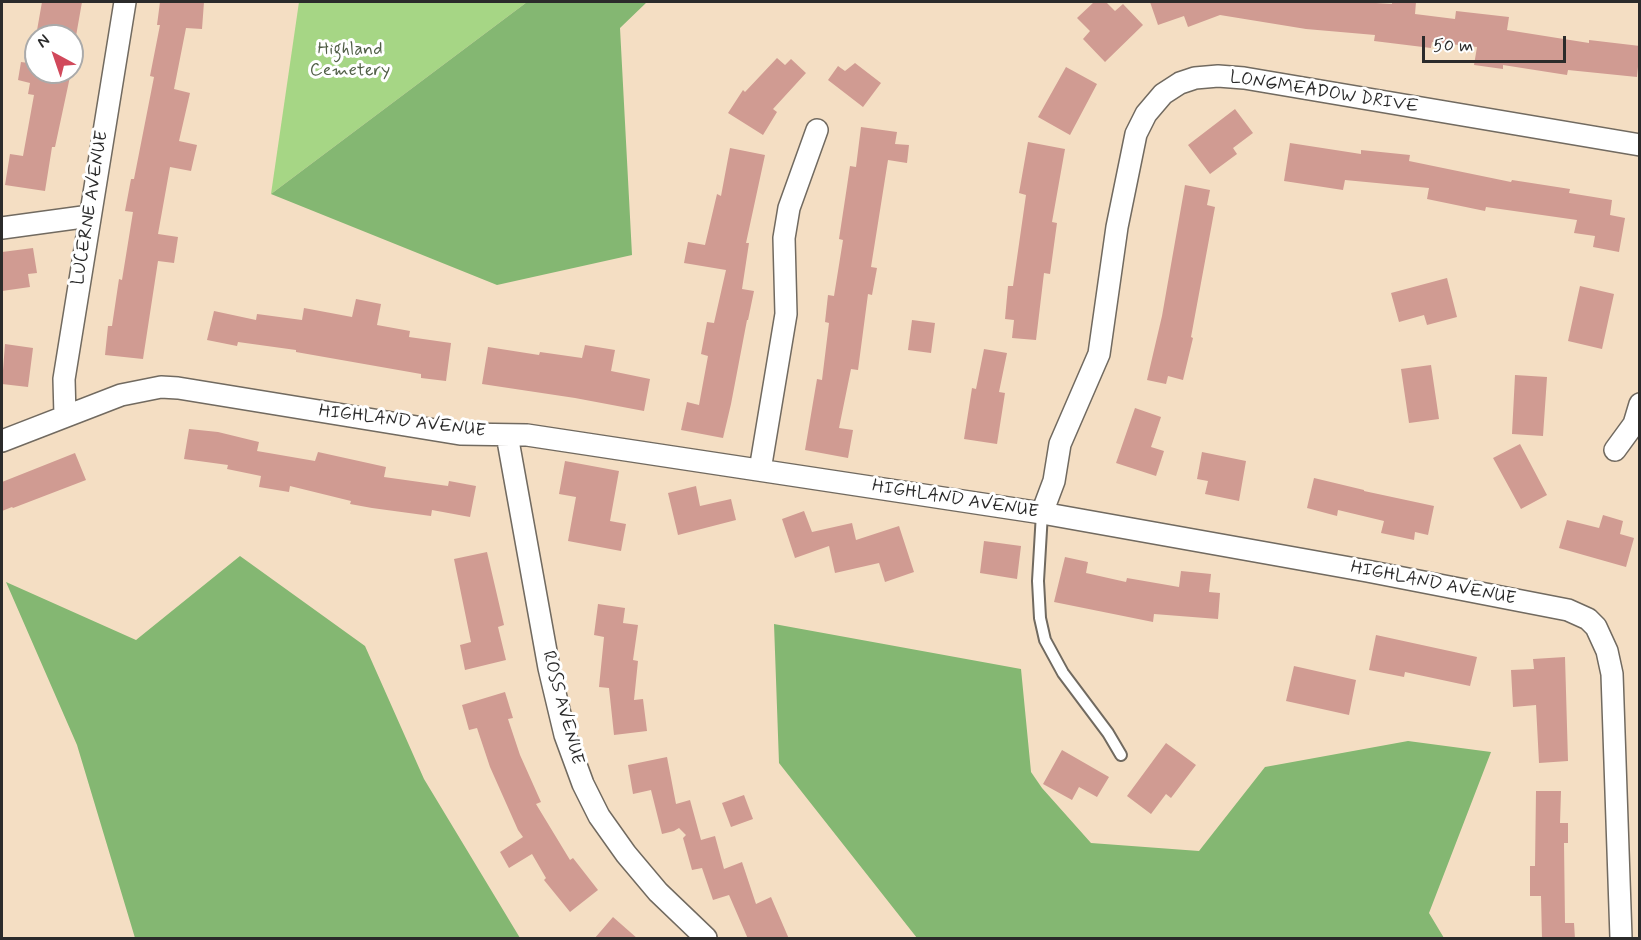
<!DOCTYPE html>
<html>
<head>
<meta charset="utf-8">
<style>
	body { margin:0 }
	#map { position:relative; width:1641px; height:940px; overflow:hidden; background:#f4dec3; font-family:Mynerve,sans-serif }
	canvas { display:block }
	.frame { position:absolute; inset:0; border:3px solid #2b2b2b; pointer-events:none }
	.north { position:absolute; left:24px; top:24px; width:60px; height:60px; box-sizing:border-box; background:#fff; border:2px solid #aaa; border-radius:50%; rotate:320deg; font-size:16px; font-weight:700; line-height:24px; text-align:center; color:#2b2b2b }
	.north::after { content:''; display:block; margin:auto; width:21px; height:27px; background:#d1495b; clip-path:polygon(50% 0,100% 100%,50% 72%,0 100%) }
	.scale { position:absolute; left:1422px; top:36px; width:144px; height:27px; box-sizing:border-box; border:3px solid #2b2b2b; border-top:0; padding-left:8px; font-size:18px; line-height:21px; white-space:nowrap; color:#2b2b2b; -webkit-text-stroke:4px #fff; paint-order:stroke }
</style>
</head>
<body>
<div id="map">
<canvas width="1641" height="940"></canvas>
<div class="frame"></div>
<div class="north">N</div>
<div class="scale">50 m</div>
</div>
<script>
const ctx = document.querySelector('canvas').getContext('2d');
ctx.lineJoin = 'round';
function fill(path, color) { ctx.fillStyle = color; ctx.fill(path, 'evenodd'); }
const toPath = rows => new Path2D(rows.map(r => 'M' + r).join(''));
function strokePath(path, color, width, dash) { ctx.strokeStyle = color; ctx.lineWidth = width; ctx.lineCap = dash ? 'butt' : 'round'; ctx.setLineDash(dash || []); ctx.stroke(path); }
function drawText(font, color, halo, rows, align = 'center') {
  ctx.font = font + ' Mynerve,sans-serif'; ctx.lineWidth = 6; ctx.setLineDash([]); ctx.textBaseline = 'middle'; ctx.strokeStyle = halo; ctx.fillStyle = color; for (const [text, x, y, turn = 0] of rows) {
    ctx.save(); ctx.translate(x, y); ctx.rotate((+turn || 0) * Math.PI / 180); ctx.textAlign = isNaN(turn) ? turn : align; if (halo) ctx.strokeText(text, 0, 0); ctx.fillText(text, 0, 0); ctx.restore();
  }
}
fill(toPath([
	[299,2,527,2,271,194]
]), '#a6d685');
fill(toPath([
	[527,2,647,2,620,28,632,255,497,285,271,194],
	[240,556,365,646,424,779,520,938,135,938,77,745,6,582,136,640],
	[774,624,1021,669,1031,772,1042,788,1091,843,1199,851,1265,767,1408,741,1491,752,1429,913,1444,938,917,938,779,763]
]), '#84b772');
fill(toPath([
	[42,2,82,2,76,36,36,36],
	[160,2,204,2,202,29,186,28,174,89,190,93,179,141,197,145,191,171,170,167,158,234,178,237,174,263,158,261,143,359,105,355,108,326,112,326,119,279,122,280,133,212,125,211,131,179,134,179,154,77,150,76,160,25,157,25],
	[1094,2,1106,2,1115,11,1123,4,1143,25,1105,62,1083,39,1090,31,1077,18],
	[1150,2,1360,2,1392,4,1392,2,1416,2,1415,14,1455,19,1456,11,1509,17,1507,30,1589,43,1589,40,1640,46,1637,77,1568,70,1567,75,1503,65,1503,69,1474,65,1477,47,1432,42,1431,48,1374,41,1375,35,1306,29,1220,15,1188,27,1184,16,1158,25],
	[777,58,785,65,791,59,806,73,773,109,777,112,763,135,728,113,743,90,745,92],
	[21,62,36,64,36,72,71,72,55,147,52,147,45,191,5,185,10,154,23,156,34,95,28,94,30,83,18,80],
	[855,63,881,83,863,107,828,80,838,66,845,71],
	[1066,67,1097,84,1070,135,1038,117],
	[1235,109,1253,133,1233,148,1237,154,1210,174,1188,145],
	[861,127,897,132,895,144,909,145,907,163,888,160,871,267,877,268,872,295,868,294,858,370,851,369,839,428,853,430,848,458,805,450,817,379,822,380,829,323,825,322,828,295,834,296,843,240,839,239,846,193,850,166,856,167],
	[1028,142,1065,149,1052,222,1057,223,1050,274,1044,273,1036,340,1012,338,1014,320,1005,319,1008,286,1013,286,1026,195,1019,193],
	[1290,143,1361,154,1361,150,1410,155,1409,161,1511,182,1512,180,1570,189,1569,193,1612,200,1610,215,1625,218,1619,252,1593,247,1595,236,1574,233,1577,220,1486,207,1485,211,1427,199,1429,188,1345,180,1343,190,1284,181],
	[730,148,765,155,746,243,749,243,742,289,754,291,748,320,747,320,731,404,723,438,681,430,687,402,699,405,708,356,701,354,707,322,714,323,726,270,684,263,688,242,705,245,717,194,721,196],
	[1185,185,1210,190,1207,205,1215,207,1191,337,1193,338,1183,380,1168,376,1166,384,1147,380,1162,316],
	[33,248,37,273,28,274,30,287,2,291,2,252],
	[1447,278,1457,317,1427,325,1424,315,1399,322,1391,293],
	[1580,286,1614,294,1602,349,1568,341],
	[356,299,381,304,377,325,410,331,409,337,451,343,446,381,421,378,421,374,296,352,296,350,238,342,237,346,207,340,214,311,256,320,257,314,302,320,304,308,352,317],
	[912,320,935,323,931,353,908,350],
	[5,344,33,348,28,387,2,384],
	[585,345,615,350,611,371,650,379,644,411,575,398,482,384,488,347,539,355,540,352,582,358],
	[984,349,1007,353,999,392,1005,393,997,444,964,439,972,388,976,389],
	[1431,365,1439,419,1409,423,1401,369],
	[1515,375,1547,377,1543,436,1512,434],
	[1135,408,1161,417,1151,447,1164,451,1156,476,1116,463],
	[189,429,218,432,259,442,257,451,315,461,318,452,386,467,384,477,448,486,449,481,476,486,470,517,432,510,431,516,372,508,350,504,351,501,290,486,289,492,259,487,261,476,227,469,228,465,184,459],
	[1520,444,1547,495,1521,509,1493,458],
	[1202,452,1246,461,1239,501,1205,494,1208,481,1197,479],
	[75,453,86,480,13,508,12,507,2,511,2,482],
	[565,461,619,471,610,521,626,524,621,551,568,541,576,497,559,494],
	[1314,478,1364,490,1364,491,1434,506,1428,535,1415,532,1414,540,1381,533,1384,521,1338,510,1337,516,1307,508],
	[696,486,700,506,731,499,736,520,678,535,668,493],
	[804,511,812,532,852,523,856,540,899,526,914,572,885,582,879,563,835,573,829,546,795,558,782,519],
	[1603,515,1623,521,1620,534,1634,538,1626,567,1559,548,1567,520,1599,528],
	[984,541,1021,546,1017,579,980,573],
	[487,552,504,625,498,627,506,660,465,670,460,645,471,642,454,559],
	[1065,557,1088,562,1086,573,1126,582,1127,578,1179,587,1181,571,1211,574,1209,592,1220,593,1218,619,1154,614,1153,622,1054,602],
	[598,604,625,608,623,623,638,625,633,660,638,661,634,700,643,699,647,731,614,735,609,688,599,687,604,637,594,635],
	[1376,635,1477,657,1470,686,1405,672,1404,677,1369,670],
	[1565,657,1568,761,1539,763,1536,705,1513,707,1511,670,1534,669,1533,659],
	[1294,666,1356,680,1349,715,1286,701],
	[505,692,513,718,508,719,520,755,541,802,536,804,570,860,573,858,598,890,570,912,544,880,546,878,532,854,509,868,500,852,523,837,518,830,490,767,477,728,469,730,462,705],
	[1166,743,1196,765,1171,798,1166,794,1151,814,1127,796],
	[1062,750,1109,777,1097,797,1079,787,1072,800,1043,784],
	[667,757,676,804,690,800,701,840,715,836,724,869,742,862,756,904,771,897,789,939,748,939,729,895,713,900,702,868,692,870,683,838,686,835,679,828,674,831,662,834,651,790,633,794,628,765],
	[1536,791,1561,791,1560,823,1568,823,1568,843,1564,843,1565,923,1574,923,1575,939,1542,939,1541,896,1530,896,1530,866,1535,866],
	[744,795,753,819,731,827,722,803],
	[613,917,638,939,594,939]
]), '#d09b92');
const service = toPath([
	[1042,513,1038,581,1040,618,1045,640,1063,673,1108,733,1121,755]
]);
const minor = toPath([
	[2,228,90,216],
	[65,416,64,379,125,2],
	[507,435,549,668,565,735,583,784,599,816,626,854,658,892,706,938],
	[2,441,121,395,161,387,178,388,460,434,527,435,1042,513,1367,571,1568,610,1588,619,1596,627,1607,651,1612,674,1621,938],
	[1615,450,1634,424,1640,404],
	[760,470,786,314,784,238,789,208,817,130],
	[1042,513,1054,481,1060,444,1099,354,1117,227,1136,134,1146,114,1163,94,1180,83,1195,78,1218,76,1244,78,1640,145]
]);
strokePath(service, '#716a60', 14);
strokePath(minor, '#716a60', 24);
strokePath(service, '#fff', 10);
strokePath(minor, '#fff', 21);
drawText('18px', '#505e46', '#fff', [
	["Highland",350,50],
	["Cemetery",350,71]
]);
drawText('18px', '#2b2b2b', '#fff', [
	["LONGMEADOW DRIVE",1324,93,9],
	["LUCERNE AVENUE",91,208,-81],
	["HIGHLAND AVENUE",402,422,7],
	["HIGHLAND AVENUE",955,500,9],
	["HIGHLAND AVENUE",1433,584,11],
	["ROSS AVENUE",562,708,75]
]);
</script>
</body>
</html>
